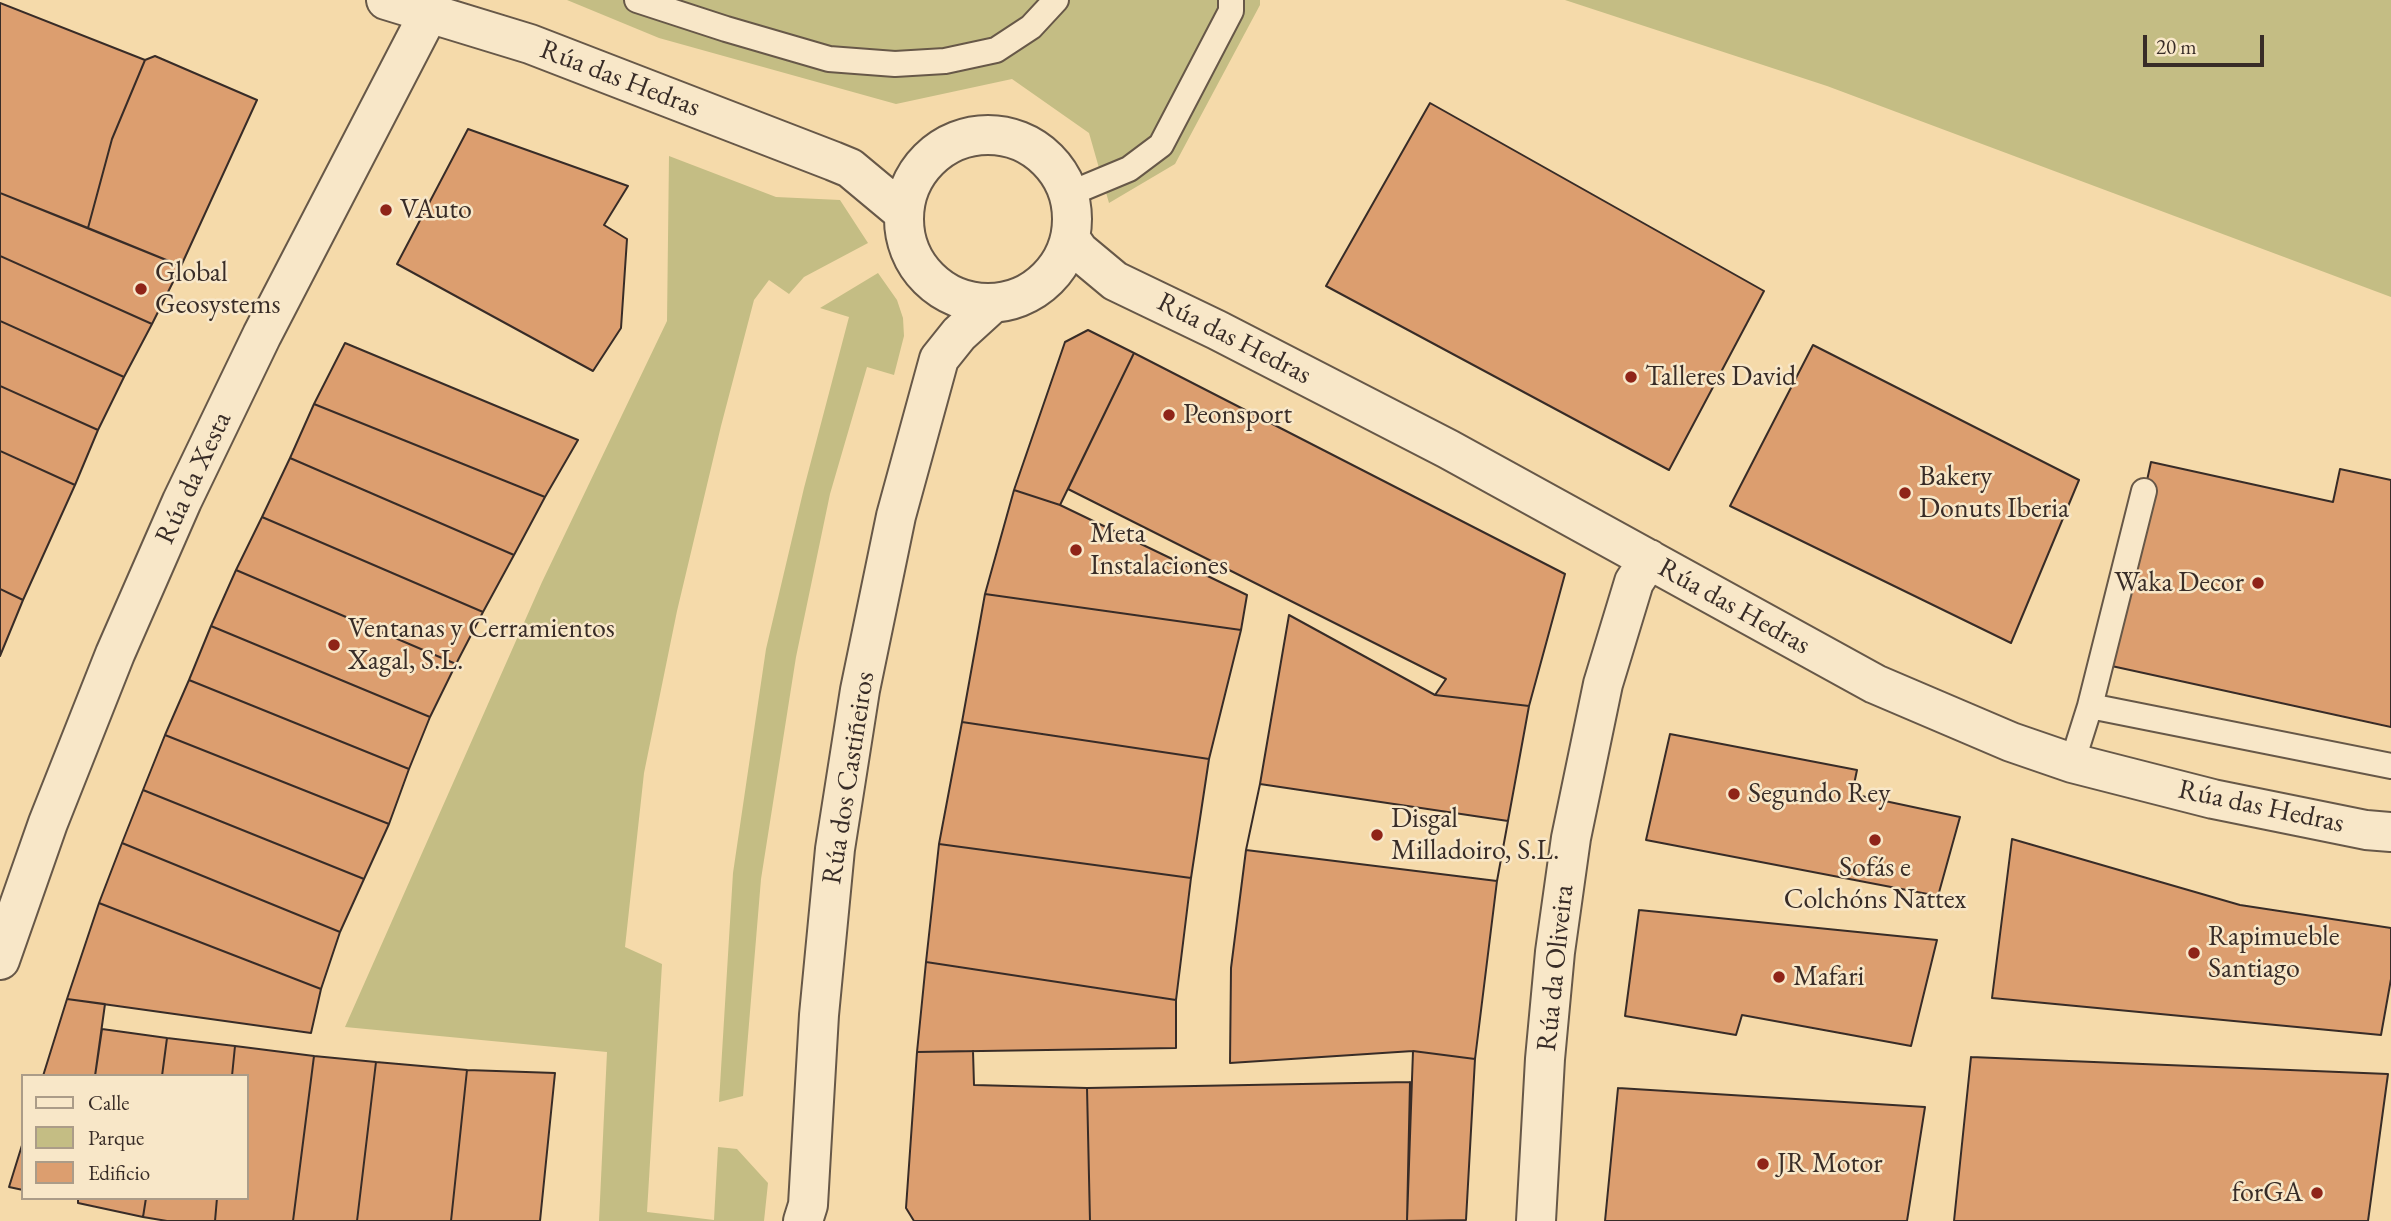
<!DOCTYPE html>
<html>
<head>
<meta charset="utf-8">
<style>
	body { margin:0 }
	#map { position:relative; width:2391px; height:1221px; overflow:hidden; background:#f5daaa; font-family:"EB Garamond",serif }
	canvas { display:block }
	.legend { position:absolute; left:21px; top:1074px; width:228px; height:126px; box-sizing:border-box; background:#f8e7c8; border:2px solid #ab9c88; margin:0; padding:9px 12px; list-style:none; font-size:21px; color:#382c27 }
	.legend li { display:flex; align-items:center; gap:14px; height:35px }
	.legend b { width:35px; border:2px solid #ab9c88 }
	.scale { position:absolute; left:2143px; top:35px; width:121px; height:32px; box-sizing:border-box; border:4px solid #382c27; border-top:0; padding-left:9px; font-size:21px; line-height:24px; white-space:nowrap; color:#382c27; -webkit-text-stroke:5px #f8e7c8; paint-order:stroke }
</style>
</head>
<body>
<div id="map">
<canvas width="2391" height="1221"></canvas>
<ul class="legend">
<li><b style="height:9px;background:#f8e7c8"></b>Calle</li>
<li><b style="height:19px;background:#c4bd84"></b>Parque</li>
<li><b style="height:19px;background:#dc9e6f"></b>Edificio</li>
</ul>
<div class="scale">20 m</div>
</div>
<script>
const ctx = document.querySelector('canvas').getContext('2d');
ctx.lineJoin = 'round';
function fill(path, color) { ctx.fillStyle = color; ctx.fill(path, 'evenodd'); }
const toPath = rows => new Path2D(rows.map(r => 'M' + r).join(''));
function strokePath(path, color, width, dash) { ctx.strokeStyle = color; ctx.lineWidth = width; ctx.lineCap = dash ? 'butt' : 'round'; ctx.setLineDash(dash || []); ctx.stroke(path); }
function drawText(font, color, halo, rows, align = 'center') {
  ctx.font = font + ' "EB Garamond",serif'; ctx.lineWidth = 5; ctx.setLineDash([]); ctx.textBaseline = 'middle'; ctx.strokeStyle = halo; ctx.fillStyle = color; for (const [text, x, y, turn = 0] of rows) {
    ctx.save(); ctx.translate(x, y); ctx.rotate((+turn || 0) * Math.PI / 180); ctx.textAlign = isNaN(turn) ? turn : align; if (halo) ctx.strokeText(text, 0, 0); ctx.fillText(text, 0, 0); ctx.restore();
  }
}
fill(toPath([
	[567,0,1260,0,1260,5,1175,164,1109,203,1089,133,1012,79,896,104,659,38],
	[1565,0,2391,0,2391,297,1827,86],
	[669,156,776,197,840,200,868,243,804,277,789,294,769,280,754,300,721,426,677,611,644,773,625,947,662,964,647,1212,714,1220,718,1147,737,1149,768,1183,764,1221,599,1221,607,1052,345,1027,542,582,667,321],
	[878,273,897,300,903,318,904,336,894,375,867,367,830,494,796,657,761,879,743,1096,719,1102,733,873,766,649,804,488,849,317,820,308]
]), '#c4bd84');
const building = toPath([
	[0,3,145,60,112,139,88,228,0,193,0,3],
	[155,56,257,100,181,266,88,228,112,139,145,60,155,56],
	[1430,103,1764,291,1669,470,1326,286,1430,103],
	[468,129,628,186,604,225,627,239,621,328,593,371,397,264,468,129],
	[0,193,181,266,152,324,0,256,0,193],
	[0,256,152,324,124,377,0,321,0,256],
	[0,321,124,377,98,430,0,386,0,321],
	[1088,330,1134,353,1060,505,1014,490,1065,342,1088,330],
	[345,343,578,440,545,497,314,404,345,343],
	[1813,345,2079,480,2011,643,1730,506,1813,345],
	[1134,353,1565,574,1529,706,1435,695,1446,679,1068,489,1134,353],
	[0,386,98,430,75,485,0,451,0,386],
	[314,404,545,497,514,555,290,458,314,404],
	[0,451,75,485,23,600,0,589,0,451],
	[290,458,514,555,483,612,262,517,290,458],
	[2151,462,2333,502,2340,469,2391,480,2391,727,2107,665,2151,462],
	[1014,490,1060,505,1247,595,1241,630,985,594,1014,490],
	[262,517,483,612,456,664,236,570,262,517],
	[236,570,456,664,430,717,211,626,236,570],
	[0,589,23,600,0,656,0,589],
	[985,594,1241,630,1209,759,962,722,985,594],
	[1289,615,1435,695,1529,706,1497,881,1475,1059,1413,1051,1230,1063,1231,968,1246,850,1260,784,1289,615],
	[211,626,430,717,409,769,189,680,211,626],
	[189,680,409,769,389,824,165,735,189,680],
	[962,722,1209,759,1191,878,939,844,962,722],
	[1670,734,1857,770,1852,794,1960,817,1938,896,1646,840,1670,734],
	[165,735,389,824,364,879,143,790,165,735],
	[1260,784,1508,821,1497,881,1246,850,1260,784],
	[143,790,364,879,340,932,122,843,143,790],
	[2012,839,2240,905,2391,928,2391,979,2381,1035,1992,998,2012,839],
	[122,843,340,932,321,989,99,903,122,843],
	[939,844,1191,878,1176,1000,926,962,939,844],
	[99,903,321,989,311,1033,67,999,99,903],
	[1639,910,1937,940,1911,1046,1742,1015,1736,1035,1625,1016,1639,910],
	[926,962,1176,1000,1176,1048,917,1052,926,962],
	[67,999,105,1004,95,1076,43,1076,67,999],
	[102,1029,167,1038,162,1076,95,1076,102,1029],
	[167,1038,235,1046,232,1076,162,1076,167,1038],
	[235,1046,314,1056,293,1221,215,1221,217,1198,247,1198,247,1076,232,1076,235,1046],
	[973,1051,974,1085,1087,1088,1090,1221,914,1221,906,1208,917,1052,973,1051],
	[1413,1051,1475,1059,1466,1220,1407,1221,1413,1051],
	[314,1056,376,1062,357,1221,293,1221,314,1056],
	[1971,1057,2388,1074,2368,1221,1954,1221,1971,1057],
	[376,1062,467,1070,451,1221,357,1221,376,1062],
	[467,1070,555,1073,540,1221,451,1221,467,1070],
	[1410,1082,1407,1221,1090,1221,1087,1088,1410,1082],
	[1618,1088,1925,1107,1907,1221,1605,1221,1618,1088],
	[23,1142,23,1190,9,1187,23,1142],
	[78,1198,146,1198,143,1217,78,1203,78,1198],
	[146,1198,217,1198,215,1221,167,1221,143,1217,146,1198]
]);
fill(building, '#dc9e6f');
strokePath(building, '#382c27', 2);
const service = toPath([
	[637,0,726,29,829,59,895,64,945,61,996,50,1031,27,1056,0],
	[1069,194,1129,169,1161,145,1231,11,1231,0],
	[2090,706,2144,491],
	[2072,763,2090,706,2391,766]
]);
const minor = toPath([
	[386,0,530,44,833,161,850,168,904,213],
	'904 219a84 84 0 1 1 168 0a84 84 0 1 1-168 0Z',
	[1070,238,1079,251,1115,281,1217,330,1448,449,1875,684,2011,742,2072,763,2213,799,2366,830,2391,832],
	[0,960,48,823,115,654,182,501,262,335,429,13],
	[803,1221,808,1205,819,1015,835,849,860,690,896,516,939,359,959,334,993,303],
	[1536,1221,1545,1059,1555,952,1571,838,1603,684,1634,582,1649,559]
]);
strokePath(service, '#675848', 28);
strokePath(minor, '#675848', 42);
strokePath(service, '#f8e7c8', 24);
strokePath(minor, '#f8e7c8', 38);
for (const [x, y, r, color] of [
	[386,210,7,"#8f2418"],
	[141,289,7,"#8f2418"],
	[1631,377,7,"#8f2418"],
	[1169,415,7,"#8f2418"],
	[1905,493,7,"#8f2418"],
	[1076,550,7,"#8f2418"],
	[2258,583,7,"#8f2418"],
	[334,645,7,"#8f2418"],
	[1734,794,7,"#8f2418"],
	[1377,835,7,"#8f2418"],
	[1875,840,7,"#8f2418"],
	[2194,953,7,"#8f2418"],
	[1779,977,7,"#8f2418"],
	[1763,1164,7,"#8f2418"],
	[2317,1193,7,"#8f2418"]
]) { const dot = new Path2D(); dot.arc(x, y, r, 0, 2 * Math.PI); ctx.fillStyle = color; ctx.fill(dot); strokePath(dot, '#f8e7c8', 2.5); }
drawText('28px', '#382c27', '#f8e7c8', [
	["Rúa das Hedras",620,79,21],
	["Rúa das Hedras",1234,339,27],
	["Rúa da Xesta",194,478,-65],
	["Rúa das Hedras",1734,607,29],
	["Rúa dos Castiñeiros",849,778,-81],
	["Rúa das Hedras",2261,807,12],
	["Rúa da Oliveira",1556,968,-84]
]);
drawText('28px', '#382c27', '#f8e7c8', [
	["VAuto",400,210],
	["Global",155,273],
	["Geosystems",155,305],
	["Talleres David",1645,377],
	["Peonsport",1183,415],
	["Bakery",1919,477],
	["Donuts Iberia",1919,509],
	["Meta",1090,534],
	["Instalaciones",1090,566],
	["Waka Decor",2244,583,"right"],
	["Ventanas y Cerramientos",348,629],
	["Xagal, S.L.",348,661],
	["Segundo Rey",1748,794],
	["Disgal",1391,819],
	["Milladoiro, S.L.",1391,851],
	["Sofás e",1875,868,"center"],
	["Colchóns Nattex",1875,900,"center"],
	["Rapimueble",2208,937],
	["Santiago",2208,969],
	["Mafari",1793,977],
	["JR Motor",1777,1164],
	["forGA",2303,1193,"right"]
], 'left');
</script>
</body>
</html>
